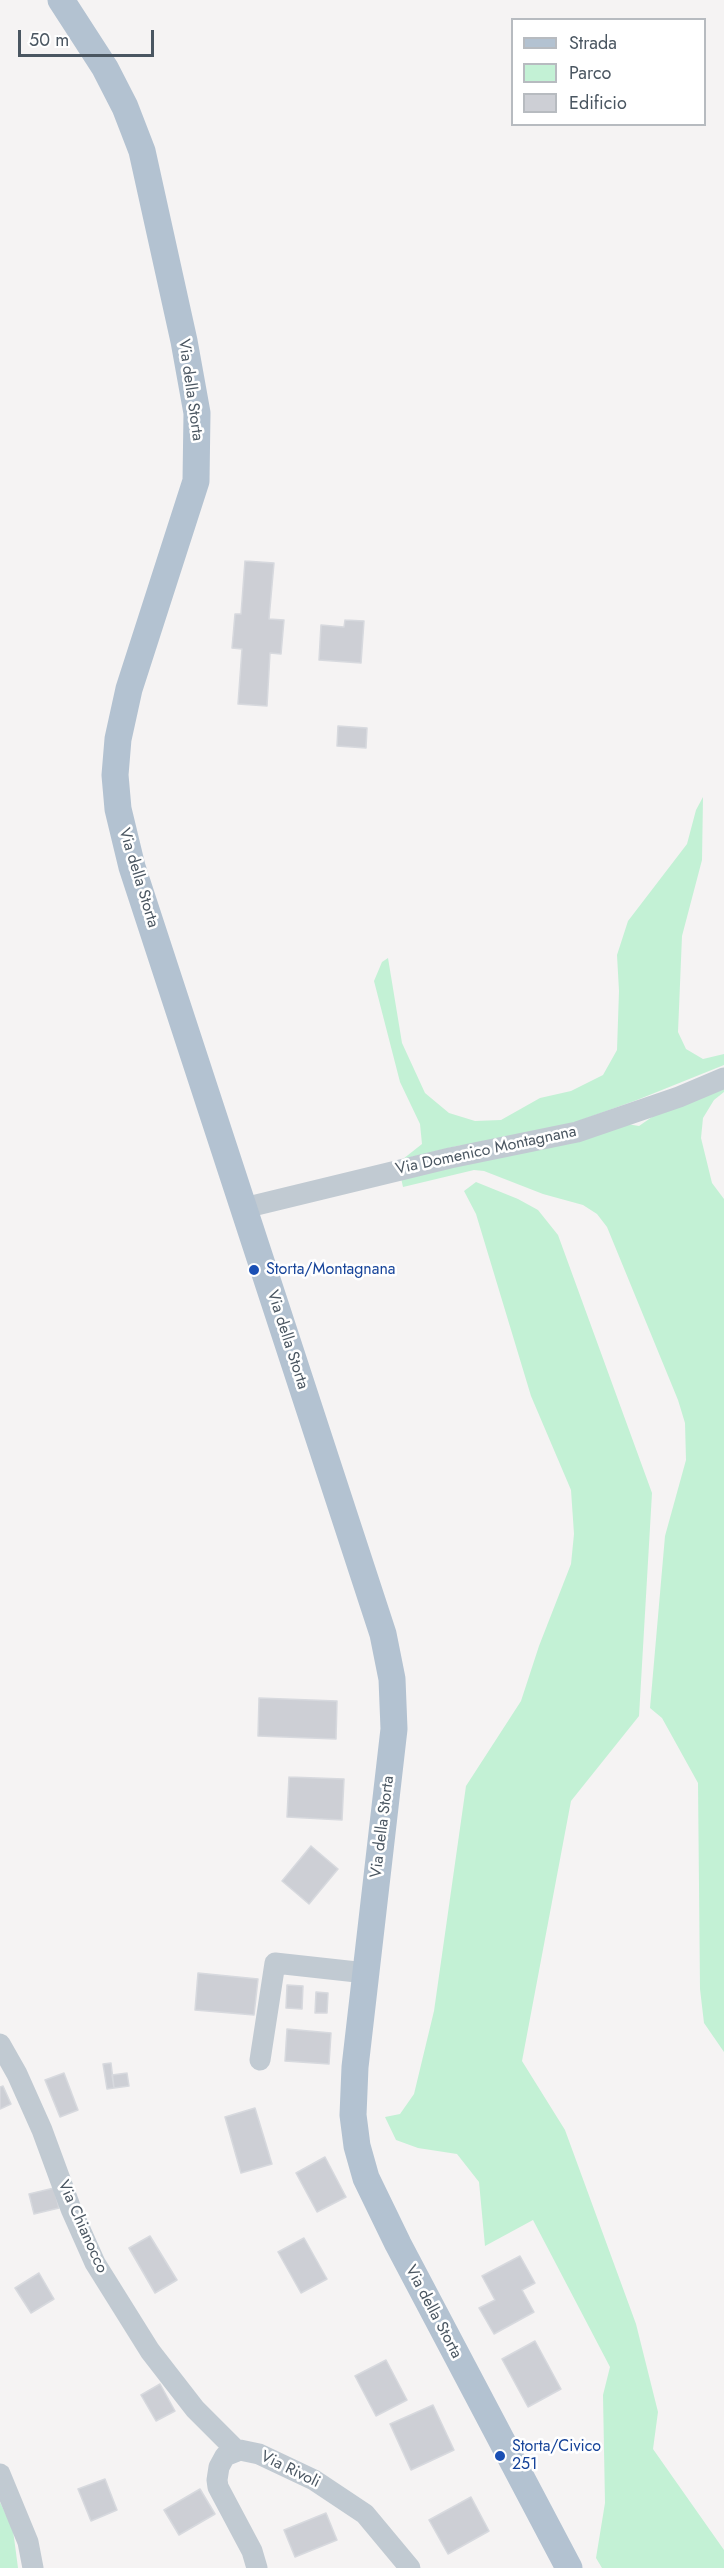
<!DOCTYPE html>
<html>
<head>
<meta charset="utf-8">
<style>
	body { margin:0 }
	#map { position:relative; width:724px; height:2568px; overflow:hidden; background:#f5f3f3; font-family:Jost,sans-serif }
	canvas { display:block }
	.legend { position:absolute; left:511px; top:18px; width:195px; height:108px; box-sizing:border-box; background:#fff; border:2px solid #b7bbc0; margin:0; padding:8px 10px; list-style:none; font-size:18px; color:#4a5661 }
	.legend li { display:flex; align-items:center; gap:12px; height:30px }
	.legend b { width:30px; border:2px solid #b7bbc0 }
	.scale { position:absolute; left:18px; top:30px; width:136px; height:27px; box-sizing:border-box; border:3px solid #4a5661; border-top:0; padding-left:8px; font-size:18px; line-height:21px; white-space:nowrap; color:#4a5661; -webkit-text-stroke:4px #fff; paint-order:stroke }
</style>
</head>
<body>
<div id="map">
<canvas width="724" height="2568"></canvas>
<ul class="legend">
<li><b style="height:8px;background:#b3c2d1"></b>Strada</li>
<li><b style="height:16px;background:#c3f1d5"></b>Parco</li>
<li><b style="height:16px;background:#cdcfd5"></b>Edificio</li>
</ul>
<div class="scale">50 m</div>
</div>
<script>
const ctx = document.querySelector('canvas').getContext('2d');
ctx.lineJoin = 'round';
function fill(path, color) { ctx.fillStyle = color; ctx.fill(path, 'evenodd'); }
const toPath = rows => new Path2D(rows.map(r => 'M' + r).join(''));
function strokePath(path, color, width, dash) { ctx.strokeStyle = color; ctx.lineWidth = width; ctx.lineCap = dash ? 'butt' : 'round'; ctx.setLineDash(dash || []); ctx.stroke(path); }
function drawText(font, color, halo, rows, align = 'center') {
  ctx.font = font + ' Jost,sans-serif'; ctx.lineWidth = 5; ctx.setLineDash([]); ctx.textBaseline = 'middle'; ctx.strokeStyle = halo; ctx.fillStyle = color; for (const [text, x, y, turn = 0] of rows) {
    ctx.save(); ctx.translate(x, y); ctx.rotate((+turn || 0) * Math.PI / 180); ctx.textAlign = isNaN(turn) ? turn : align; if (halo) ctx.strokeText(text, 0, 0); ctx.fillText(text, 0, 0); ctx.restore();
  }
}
fill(toPath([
	[703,797,702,860,682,936,678,1032,686,1049,703,1059,724,1054,724,1065,637,1100,545,1133,457,1146,403,1159,422,1144,420,1124,400,1082,374,981,382,962,388,958,402,1043,425,1093,449,1113,475,1121,501,1120,540,1098,571,1091,603,1075,617,1050,619,991,617,955,628,921,687,844,696,810],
	[724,1082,724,1092,714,1100,703,1118,701,1138,712,1183,724,1199,724,2052,704,2023,700,1989,698,1783,662,1718,650,1708,665,1536,686,1460,685,1423,678,1400,607,1227,597,1214,583,1205,543,1194,484,1171,474,1170,403,1187,401,1178,621,1123,639,1126,665,1108],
	[476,1182,518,1199,538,1210,558,1235,652,1493,639,1716,571,1801,522,2061,565,2130,636,2324,658,2412,653,2449,724,2550,724,2568,602,2568,596,2558,605,2503,603,2395,610,2367,533,2220,485,2246,479,2182,457,2154,418,2148,396,2140,385,2117,400,2114,414,2094,434,2011,466,1786,521,1701,539,1646,571,1564,574,1534,571,1490,531,1396,476,1214,464,1191],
	[0,2502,13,2530,18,2568,0,2568]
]), '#c3f1d5');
const building = toPath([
	[245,561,274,563,269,619,284,620,281,654,270,653,267,706,238,704,242,649,232,648,235,614,241,614,245,561],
	[345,620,364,621,361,663,319,660,321,625,344,627,345,620],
	[338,726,367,728,366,748,337,746,338,726],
	[259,1698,337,1701,336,1739,258,1736,259,1698],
	[289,1777,344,1779,342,1820,287,1817,289,1777],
	[311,1846,338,1869,309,1904,282,1881,311,1846],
	[198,1973,258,1979,254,2015,195,2010,198,1973],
	[287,1985,303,1986,302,2009,286,2008,287,1985],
	[316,1992,328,1993,327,2013,315,2013,316,1992],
	[287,2029,331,2033,329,2064,285,2061,287,2029],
	[111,2063,114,2088,107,2089,103,2064,111,2063],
	[64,2073,78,2110,60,2117,45,2080,64,2073],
	[127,2073,129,2086,114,2088,112,2075,127,2073],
	[3,2086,11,2104,0,2109,0,2087,3,2086],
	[255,2108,272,2164,241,2173,225,2117,255,2108],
	[325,2157,346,2197,317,2212,296,2173,325,2157],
	[54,2188,59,2208,34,2214,29,2194,54,2188],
	[150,2236,177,2280,155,2293,129,2248,150,2236],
	[304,2238,327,2279,301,2293,278,2252,304,2238],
	[520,2256,535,2283,522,2290,534,2312,494,2334,479,2308,495,2300,482,2276,520,2256],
	[39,2273,54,2299,31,2313,15,2288,39,2273],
	[535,2341,561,2389,528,2407,502,2359,535,2341],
	[386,2360,407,2400,376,2416,355,2376,386,2360],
	[160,2384,175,2411,156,2421,141,2395,160,2384],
	[433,2405,454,2450,411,2470,390,2424,433,2405],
	[105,2479,117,2510,91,2521,78,2489,105,2479],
	[200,2489,215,2514,179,2535,164,2510,200,2489],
	[471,2497,489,2531,448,2554,429,2520,471,2497],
	[326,2513,337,2540,295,2557,284,2530,326,2513]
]);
fill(building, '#cdcfd5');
strokePath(building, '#d7d9de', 1.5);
strokePath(toPath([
	[244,1208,450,1158,577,1132,679,1097,724,1078],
	[0,2044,17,2074,42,2130,71,2209,95,2263,150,2351,195,2409,236,2450],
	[260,2060,275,1963,366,1973],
	[0,2474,28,2542,33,2568],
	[257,2568,252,2551,218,2487,217,2480,219,2467,225,2456,240,2450,259,2454,314,2480,365,2514,410,2568]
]), '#c1cad2', 21);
strokePath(toPath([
	[61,0,105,68,125,107,142,151,184,341,197,413,196,481,129,689,118,739,115,775,118,809,132,867,383,1634,392,1679,394,1729,355,2067,353,2115,357,2146,366,2178,398,2244,569,2568]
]), '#b3c2d1', 27);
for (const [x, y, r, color] of [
	[254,1270,6,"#1a4fb4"],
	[500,2456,6,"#1a4fb4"]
]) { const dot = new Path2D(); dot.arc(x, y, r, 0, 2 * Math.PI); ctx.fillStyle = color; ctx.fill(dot); strokePath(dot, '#fff', 2); }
drawText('16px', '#4a5661', '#fff', [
	["Via della Storta",190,390,82],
	["Via della Storta",138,878,73],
	["Via Domenico Montagnana",486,1151,-12],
	["Via della Storta",287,1340,72],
	["Via della Storta",383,1827,-83],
	["Via Chianocco",82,2227,66],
	["Via della Storta",433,2312,62],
	["Via Rivoli",290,2470,26]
]);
drawText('16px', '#164399', '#fff', [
	["Storta/Montagnana",266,1270],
	["Storta/Civico",512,2447],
	["251",512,2465]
], 'left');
</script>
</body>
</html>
